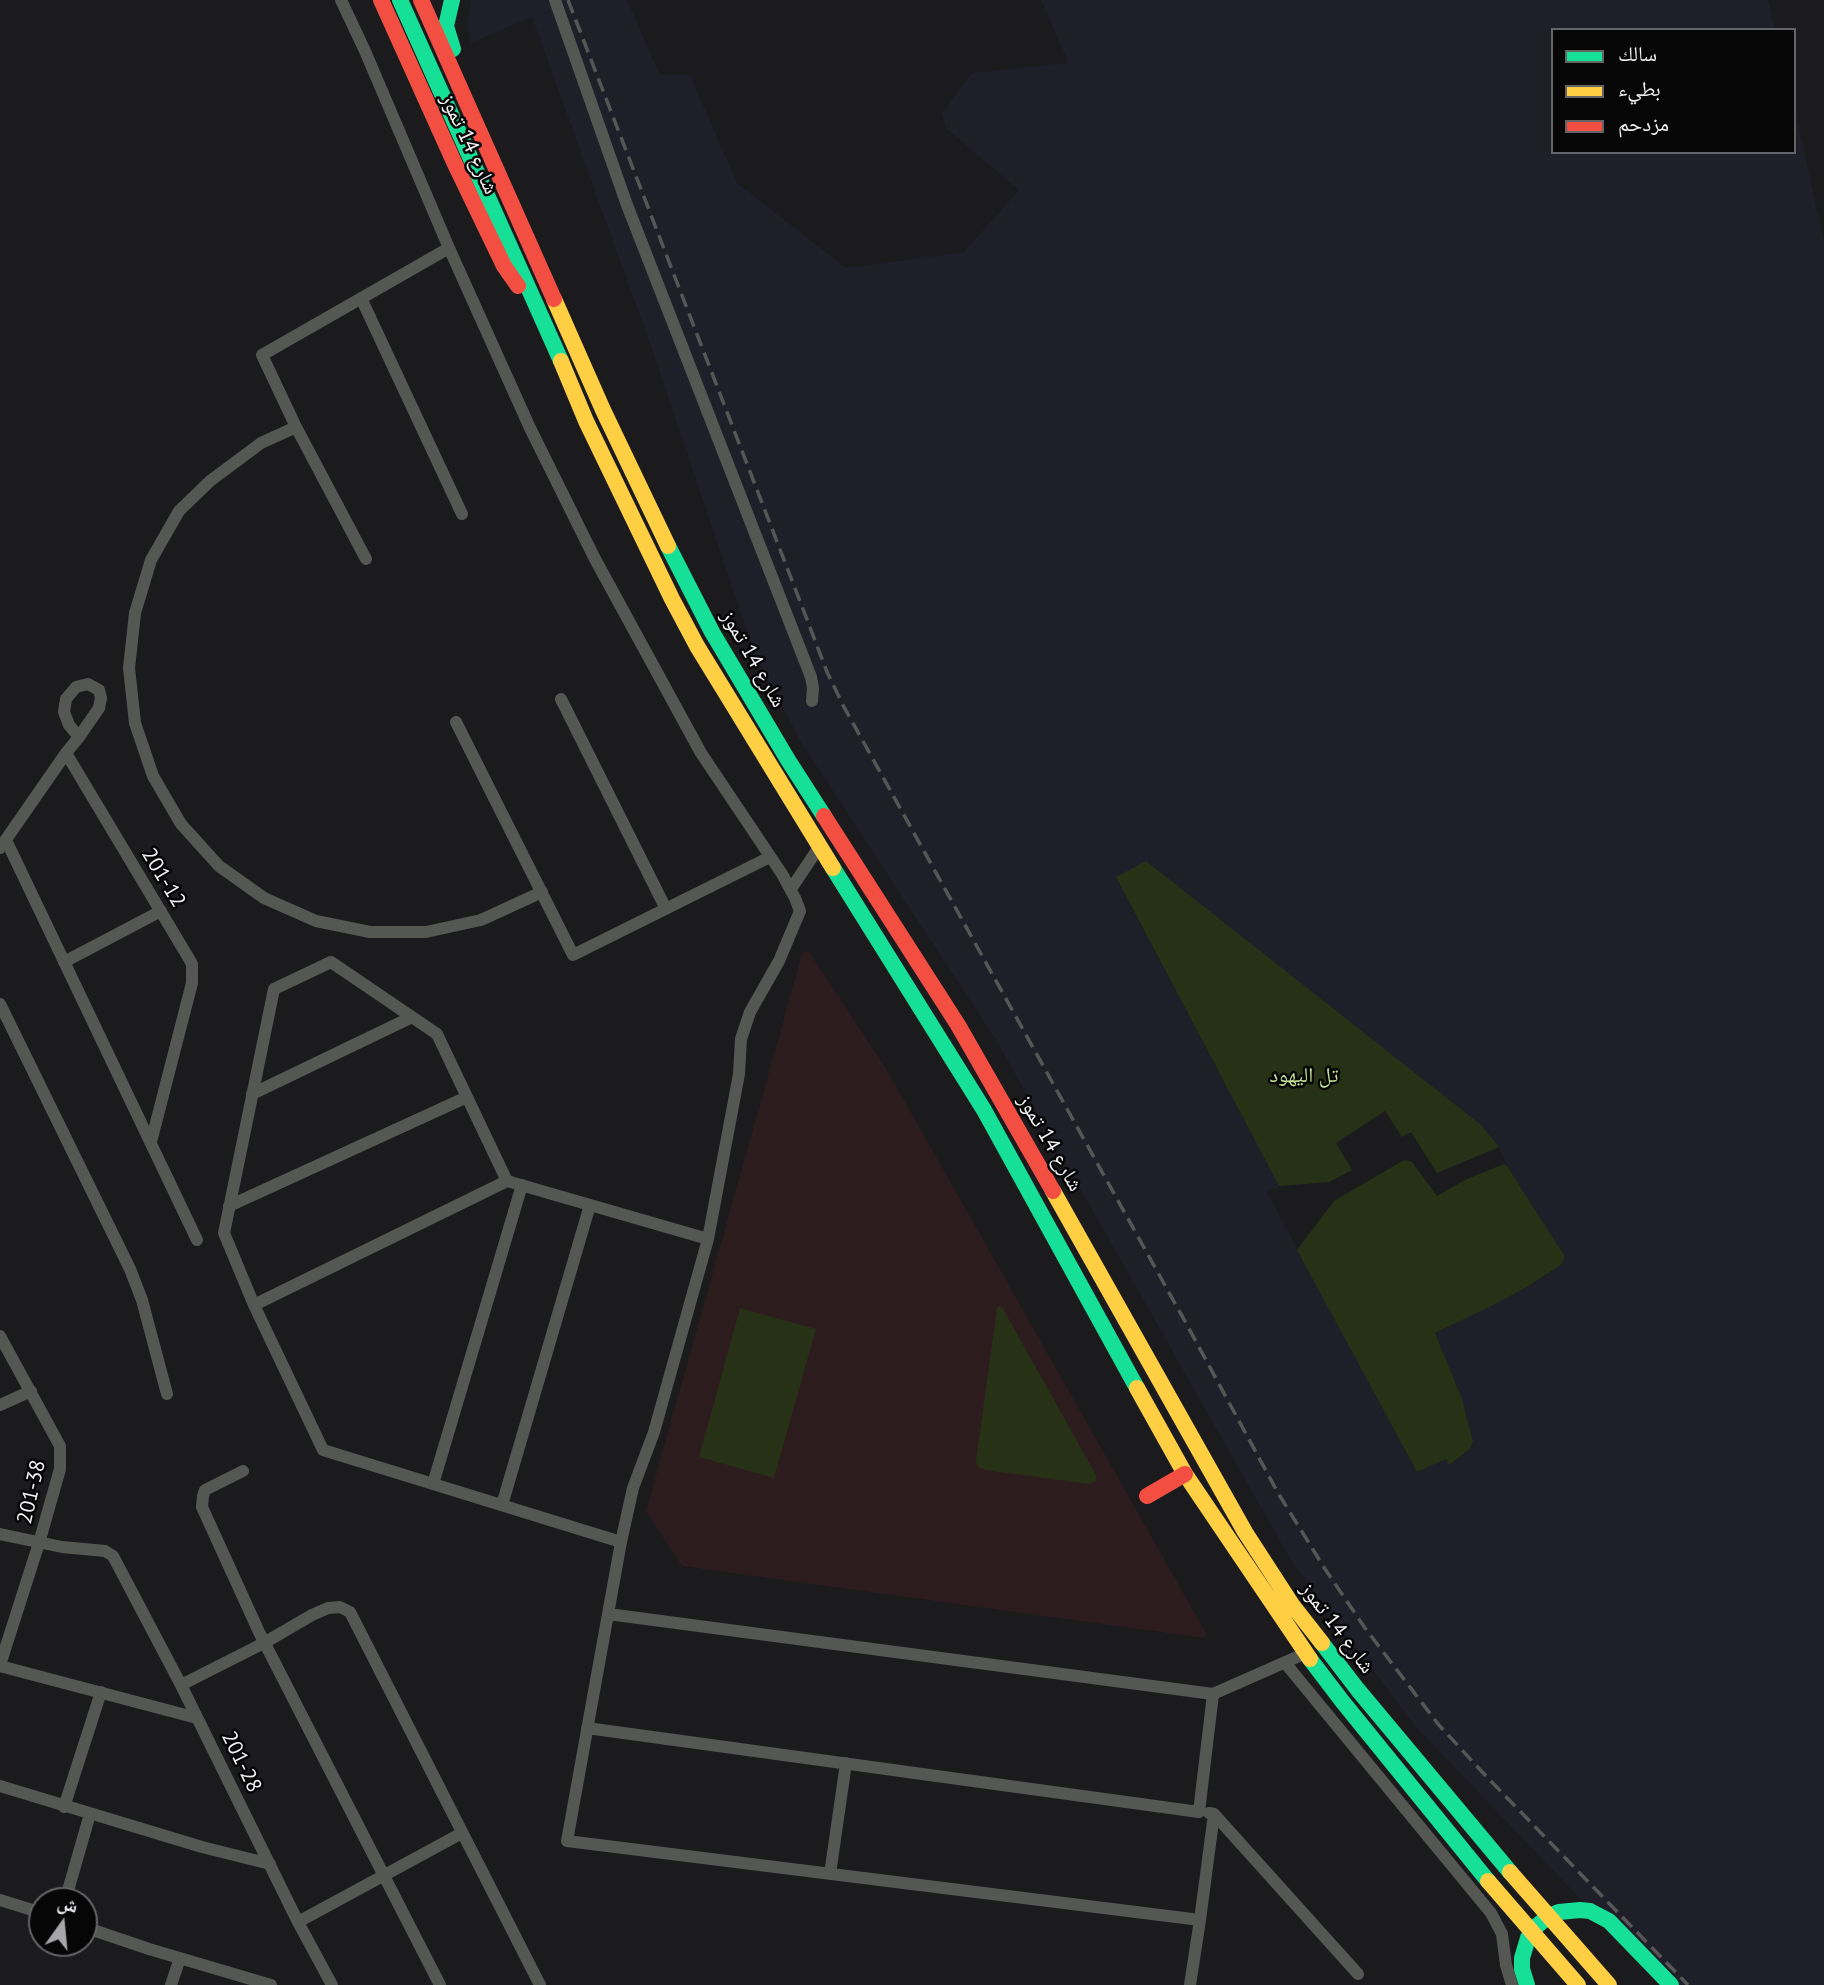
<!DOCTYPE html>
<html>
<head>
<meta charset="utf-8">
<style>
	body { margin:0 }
	#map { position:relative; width:1824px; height:1985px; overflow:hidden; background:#1b1b1e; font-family:"PT Sans","Noto Naskh Arabic",sans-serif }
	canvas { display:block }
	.legend { position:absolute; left:1551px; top:28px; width:245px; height:126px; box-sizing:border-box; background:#060607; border:2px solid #646466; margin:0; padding:9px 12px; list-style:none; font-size:21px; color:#f2f2f5 }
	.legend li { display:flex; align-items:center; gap:14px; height:35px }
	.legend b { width:35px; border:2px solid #646466 }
	.north { position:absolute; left:28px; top:1887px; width:70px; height:70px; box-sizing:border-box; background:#060607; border:2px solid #646466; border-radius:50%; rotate:15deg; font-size:19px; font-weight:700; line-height:28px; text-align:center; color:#f2f2f5 }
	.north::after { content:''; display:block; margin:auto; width:24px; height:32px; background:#a7a7aa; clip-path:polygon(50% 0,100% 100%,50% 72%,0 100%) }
</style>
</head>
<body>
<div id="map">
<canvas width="1824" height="1985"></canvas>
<ul class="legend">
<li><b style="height:9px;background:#16e098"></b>سالك</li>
<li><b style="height:9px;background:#ffcf43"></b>بطيء</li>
<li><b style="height:9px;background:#f24e42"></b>مزدحم</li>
</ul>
<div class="north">ش</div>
</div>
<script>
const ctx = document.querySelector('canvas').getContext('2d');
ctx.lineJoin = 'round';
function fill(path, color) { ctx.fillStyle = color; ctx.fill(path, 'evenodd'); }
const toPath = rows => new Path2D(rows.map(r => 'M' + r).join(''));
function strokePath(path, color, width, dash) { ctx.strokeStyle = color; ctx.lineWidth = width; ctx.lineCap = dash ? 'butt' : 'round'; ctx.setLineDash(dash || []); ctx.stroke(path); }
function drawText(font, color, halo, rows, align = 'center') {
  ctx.font = font + ' "PT Sans","Noto Naskh Arabic",sans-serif'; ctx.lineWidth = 5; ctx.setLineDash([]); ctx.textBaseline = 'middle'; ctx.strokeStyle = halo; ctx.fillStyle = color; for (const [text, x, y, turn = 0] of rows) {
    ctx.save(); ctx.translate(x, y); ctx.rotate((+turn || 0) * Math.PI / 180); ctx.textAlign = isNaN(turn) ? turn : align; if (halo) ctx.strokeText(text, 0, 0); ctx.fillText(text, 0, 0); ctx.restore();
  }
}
fill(toPath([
	[471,0,627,0,660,75,690,75,737,183,846,268,964,252,1019,190,946,128,942,113,972,73,1069,63,1041,0,1768,0,1775,30,1553,30,1553,152,1794,152,1794,107,1824,242,1824,1985,1663,1985,1414,1725,1292,1562,996,1040,801,742,755,654,651,346,532,17,471,43,467,24],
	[1146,861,1499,1147,1507,1166,1564,1255,1562,1264,1527,1287,1435,1333,1462,1399,1473,1441,1470,1449,1449,1465,1446,1459,1417,1472,1267,1192,1279,1186,1116,878]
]), '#1f1f29');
fill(toPath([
	[803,951,809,952,888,1072,1206,1633,1204,1638,682,1566,646,1511]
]), '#2c1c1d');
fill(toPath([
	[1146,861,1481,1125,1499,1147,1437,1173,1411,1132,1402,1137,1385,1111,1336,1143,1352,1170,1329,1182,1279,1186,1116,877],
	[1404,1160,1412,1162,1437,1196,1467,1179,1504,1164,1507,1166,1564,1255,1564,1259,1562,1264,1527,1287,1491,1306,1435,1333,1462,1399,1473,1441,1470,1449,1449,1465,1446,1459,1417,1472,1297,1250,1334,1201],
	[999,1306,1002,1307,1096,1475,1096,1481,1089,1484,985,1470,977,1466,976,1461,997,1308],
	[740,1308,816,1329,774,1478,699,1457]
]), '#273116');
strokePath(toPath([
	[341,0,365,51,449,248,530,428,595,559,701,753,782,874,795,898,800,911,779,961,750,1012,741,1039,739,1074,708,1239,654,1432,633,1488,621,1542,567,1841,1200,1920,1190,1985],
	[555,0,627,205,811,677,813,688,812,701],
	[361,298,462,514],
	[296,427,261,443,210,481,179,511,151,560,135,613,129,668,135,723,153,776,181,824,219,866,264,898,316,921,370,932,426,932,481,920,542,892],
	[366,559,296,427,262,355,449,248],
	[561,699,666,909],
	[456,722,573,955,770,857],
	[66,753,79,737,99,708,101,698,99,690,88,684,76,687,66,699,64,712,69,725,79,737],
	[6,840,197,1240],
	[0,848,66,753,188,957,192,964,192,983,151,1142],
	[791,889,819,847],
	[64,962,161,911],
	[0,1004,130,1269,142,1300,167,1394],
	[252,1094,412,1017],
	[507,1181,437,1034,331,962,274,989,224,1233,254,1305,323,1450,621,1542],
	[229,1206,467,1097],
	[254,1305,507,1181,708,1239],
	[0,1336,60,1446,60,1469,39,1543,0,1665],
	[0,1405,31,1391],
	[243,1471,205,1490,203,1496,202,1507,259,1632,440,1985],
	[433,1484,522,1185],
	[502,1505,590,1205],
	[0,1534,62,1547,105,1551,113,1556,181,1685,298,1922,332,1985],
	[608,1614,1213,1694,1306,1653],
	[1286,1664,1491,1913,1502,1934,1506,1965,1512,1985],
	[0,1666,197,1718],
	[181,1685,264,1643,312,1615,328,1608,340,1607,350,1612,540,1985],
	[587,1728,1199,1812,1213,1694],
	[0,1786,202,1847,270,1864],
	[64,1807,101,1692],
	[1214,1814,1358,1974],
	[830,1874,846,1763],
	[0,1900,42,1913],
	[65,1901,90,1814],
	[1200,1920,1214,1814,1209,1813],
	[298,1922,462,1833],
	[84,1927,149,1949,271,1985],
	[171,1985,180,1958]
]), '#545752', 12);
strokePath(toPath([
	[400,0,561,361],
	[452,0,446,26,453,49],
	[668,546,712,632,788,760,824,816],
	[833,868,984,1110,1137,1388],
	[1322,1643,1358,1690,1510,1872],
	[1310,1659,1342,1701,1488,1881],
	[1527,1985,1522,1969,1522,1958,1528,1938,1533,1929,1549,1916,1559,1912,1580,1910,1590,1911,1609,1921,1671,1985]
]), '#16e098', 16);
strokePath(toPath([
	[554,299,603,410,668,546],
	[561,361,586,421,672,599,697,646,833,868],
	[1053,1191,1245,1532,1293,1606,1322,1643],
	[1137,1388,1185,1474,1310,1659],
	[1510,1872,1609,1985],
	[1488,1881,1578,1985]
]), '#ffcf43', 16);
strokePath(toPath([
	[381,0,454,162,504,266,518,286],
	[421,0,554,299],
	[824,816,958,1025,1053,1191],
	[1147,1496,1185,1474]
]), '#f24e42', 16);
strokePath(toPath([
	[568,0,808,622,827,672,844,707,1187,1325,1278,1493,1325,1569,1365,1628,1438,1724,1485,1775,1688,1985]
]), '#555655', 3.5, [14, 7]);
drawText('21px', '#f2f2f5', '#060607', [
	["شارع 14 تموز",469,144,65],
	["شارع 14 تموز",753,659,60],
	["201-12",163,878,59],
	["شارع 14 تموز",1050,1143,60],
	["201-38",32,1492,-77],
	["شارع 14 تموز",1337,1628,53],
	["201-28",241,1762,64]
]);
drawText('21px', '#c4e295', '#060607', [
	["تل اليهود",1304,1076]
]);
</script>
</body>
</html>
